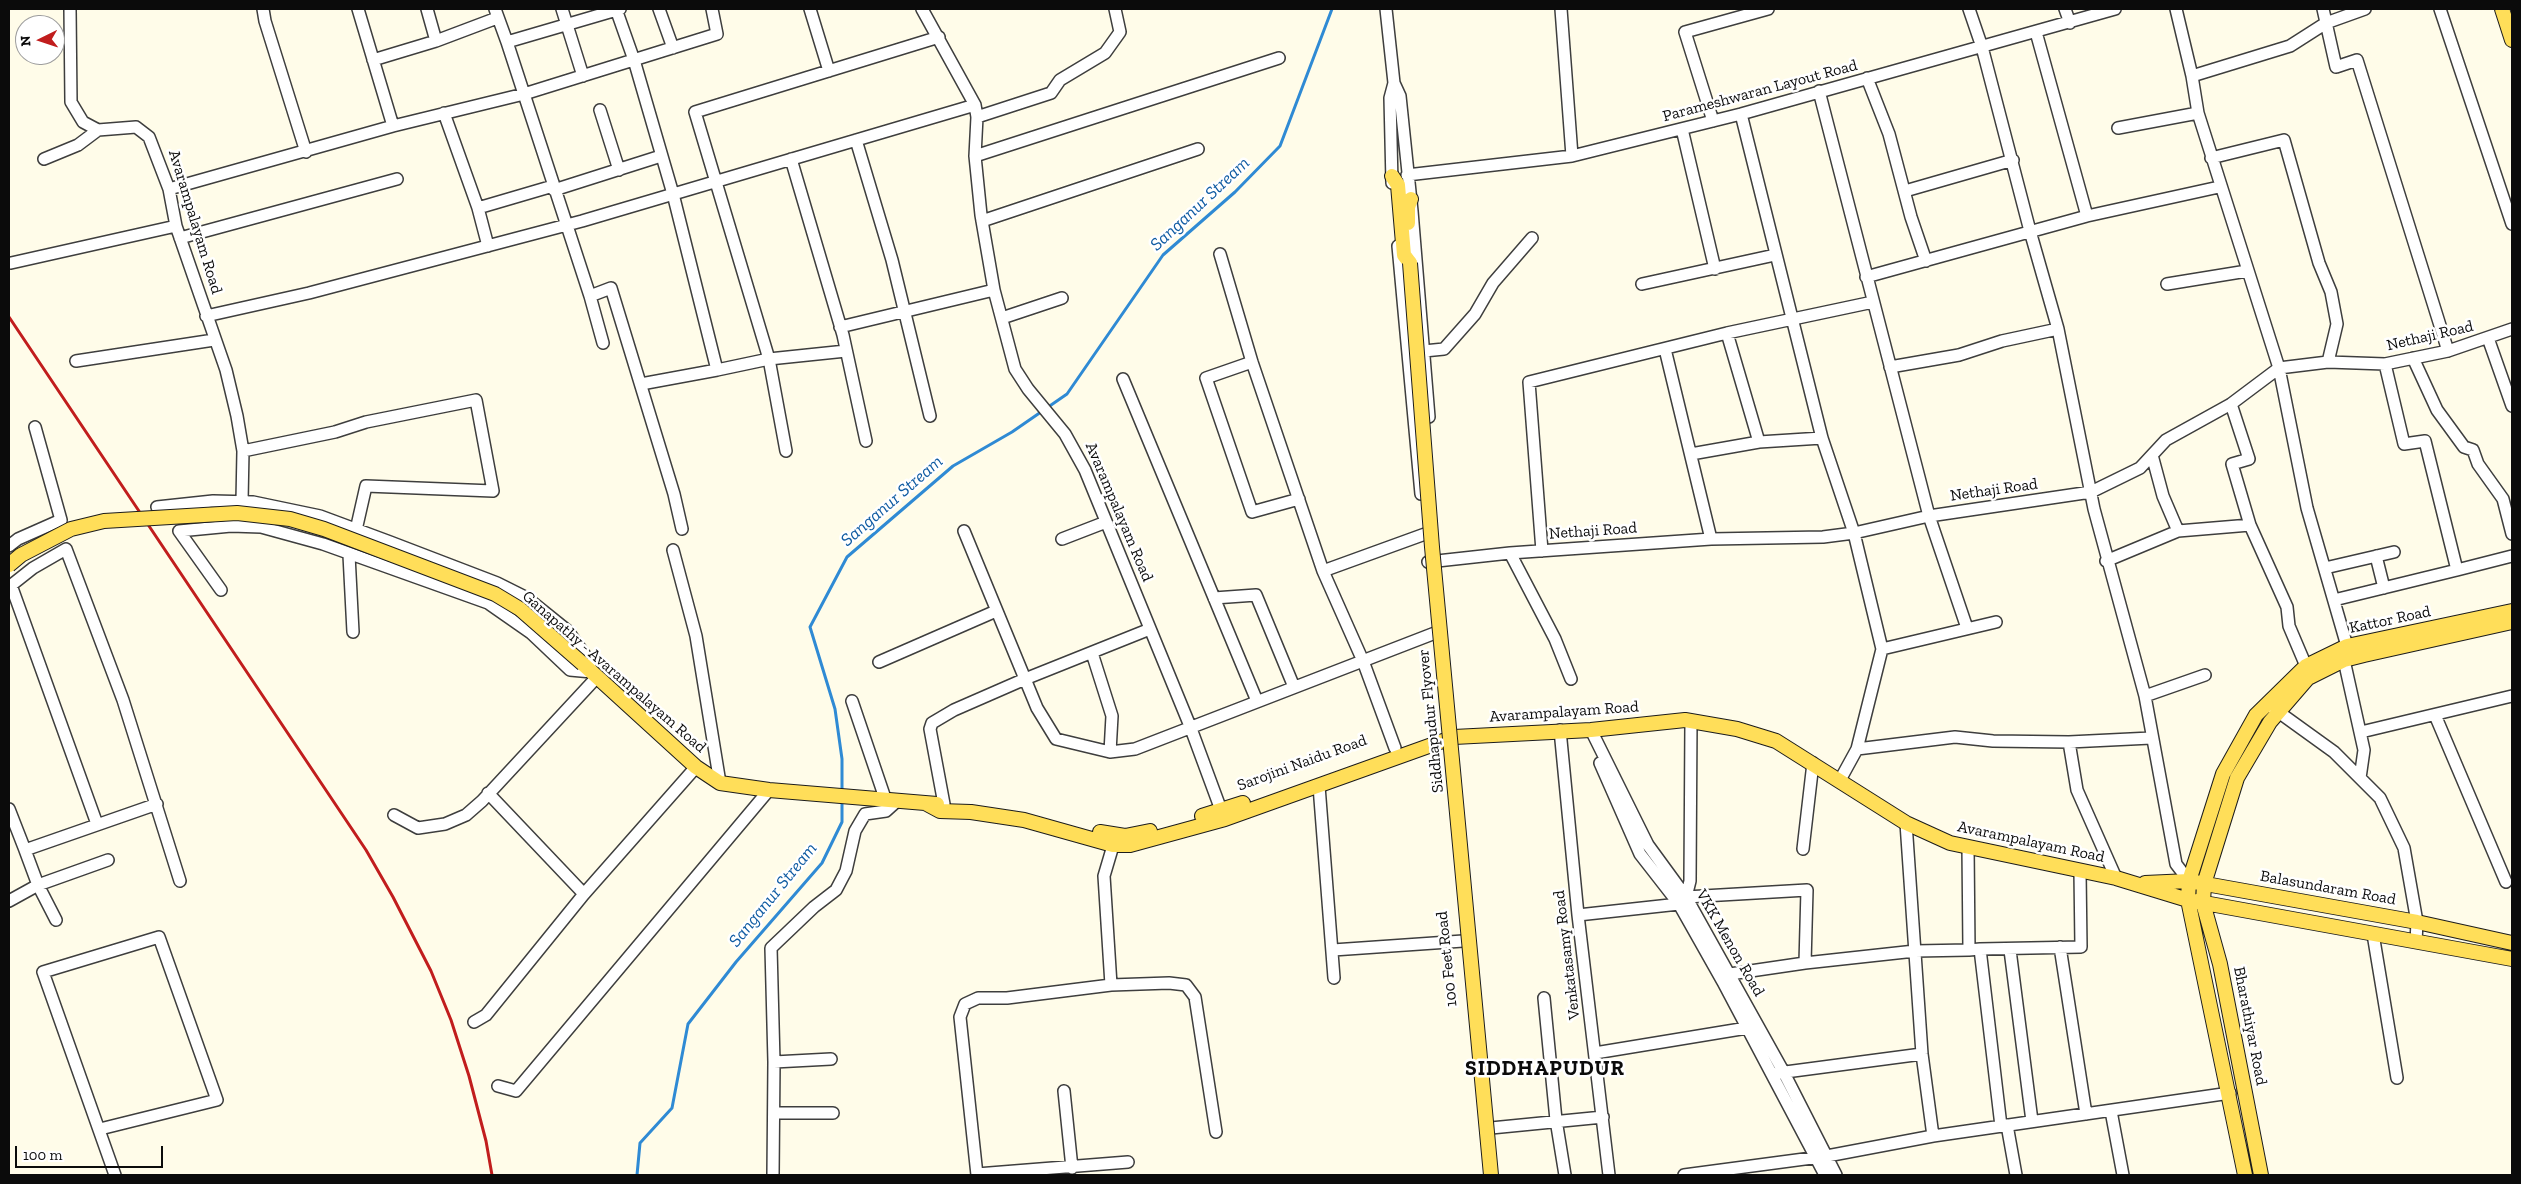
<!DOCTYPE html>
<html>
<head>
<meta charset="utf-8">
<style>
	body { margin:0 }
	#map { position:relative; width:2521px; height:1184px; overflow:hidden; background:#fffce9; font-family:"Zilla Slab",serif }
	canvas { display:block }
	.frame { position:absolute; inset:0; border:10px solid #0b0b0b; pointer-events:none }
	.north { position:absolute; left:15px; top:15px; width:50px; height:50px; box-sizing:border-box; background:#fff; border:1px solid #9d9d9d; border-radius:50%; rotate:266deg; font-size:14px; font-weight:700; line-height:20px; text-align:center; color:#0b0b0b }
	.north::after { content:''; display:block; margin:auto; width:18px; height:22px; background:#c11d1d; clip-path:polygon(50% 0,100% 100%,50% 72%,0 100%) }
	.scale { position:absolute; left:15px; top:1146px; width:148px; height:22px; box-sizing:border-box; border:2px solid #0b0b0b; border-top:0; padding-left:6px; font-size:15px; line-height:18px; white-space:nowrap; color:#0b0b0b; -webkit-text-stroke:4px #fff; paint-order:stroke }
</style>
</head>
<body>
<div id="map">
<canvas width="2521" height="1184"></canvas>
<div class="frame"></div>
<div class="north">N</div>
<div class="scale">100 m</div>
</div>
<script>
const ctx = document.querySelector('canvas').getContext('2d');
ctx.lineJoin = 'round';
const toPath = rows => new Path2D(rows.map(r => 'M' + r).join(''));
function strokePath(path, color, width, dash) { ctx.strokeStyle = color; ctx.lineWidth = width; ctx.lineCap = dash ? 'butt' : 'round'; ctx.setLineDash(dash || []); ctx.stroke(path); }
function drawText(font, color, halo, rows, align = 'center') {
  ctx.font = font + ' "Zilla Slab",serif'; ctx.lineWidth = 5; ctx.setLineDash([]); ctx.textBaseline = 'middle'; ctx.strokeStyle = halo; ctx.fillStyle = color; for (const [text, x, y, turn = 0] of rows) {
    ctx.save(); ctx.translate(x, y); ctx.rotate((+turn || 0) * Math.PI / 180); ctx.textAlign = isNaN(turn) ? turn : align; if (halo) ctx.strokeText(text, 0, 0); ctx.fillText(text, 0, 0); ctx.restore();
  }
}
strokePath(toPath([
	[842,792,842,759,835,709,810,627,847,557,953,466,1012,432,1067,394,1163,255,1235,192,1280,146,1332,9],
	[637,1175,640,1143,672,1108,688,1024,736,962,822,863,842,822,842,799]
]), '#2f8ad4', 3);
const minor = toPath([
	[70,9,71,102,83,122,98,130,136,127,149,137,169,189,176,226,226,370,237,416,243,451,242,501],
	[263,9,265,21,306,152],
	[495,9,507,42,620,9],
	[562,9,583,76],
	[616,9,634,60,673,194,717,370,641,384],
	[659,9,673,48],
	[810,9,829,71],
	[922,9,975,105,977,117,975,156,981,215,994,290,1015,369,1028,389,1065,434,1085,470,1190,726,1224,818],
	[1386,9,1394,83,1400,96,1412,211,1429,417],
	[1561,9,1572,156],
	[1969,9,1982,47,2030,231,2058,329,2094,509,2145,696,2176,864,2189,881],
	[2065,9,2070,23],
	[2176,9,2192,76,2198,113,2279,368,2307,508,2347,646,2344,660,2364,750,2360,778],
	[2323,9,2336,67,2357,60,2448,351],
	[2440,9,2512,224],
	[2036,32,2087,216,2219,187],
	[436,41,497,18],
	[507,42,590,296,611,288,674,494,682,529],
	[373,60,436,41,427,9],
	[2192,76,2290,46,2326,23,2365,9],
	[1867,78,1889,134,1911,217,1926,261],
	[1819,91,1929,516,1967,628],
	[600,110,619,170],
	[444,113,478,208,488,246],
	[1741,114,1822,438,1854,533,1882,649,1857,749,1840,780],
	[977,117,1051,93,1060,80,1105,53,1120,32,1115,9],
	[1713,121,1685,32,1768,9],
	[393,126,524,94,717,34,712,9],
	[2118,128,2198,113],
	[1682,129,1715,269],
	[856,140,892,260,930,416],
	[975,156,1279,58],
	[2211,158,2284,140,2319,263,2331,292,2337,324,2328,362],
	[44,159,78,145,98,130],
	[791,159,843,335,866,441],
	[1407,175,1572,156,1741,114,2115,9],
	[1392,183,1390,98,1394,83],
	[169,189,393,126,358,9],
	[554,190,661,156],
	[1905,191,2013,160],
	[478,208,553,186],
	[982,221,1198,149],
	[180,238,397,179],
	[1398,246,1421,494],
	[1220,254,1252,362,1323,571,1363,661,1395,748],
	[11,263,176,226],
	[1866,277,2087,216],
	[1642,284,1775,255],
	[2167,284,2247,271],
	[590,296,603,343],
	[206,316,309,293,582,221,975,105],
	[1002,318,1062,298],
	[840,327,994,290],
	[1727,333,1759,442],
	[2488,338,2512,406],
	[1665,349,1711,539],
	[1424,351,1444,349,1475,314,1493,283,1532,238],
	[2413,358,2437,410,2464,447,2473,450,2478,464,2503,499,2512,534],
	[76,361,214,340],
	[1252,362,1206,378,1252,512,1299,499],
	[2385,364,2404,444,2425,441,2457,570,2512,556],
	[1890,367,1959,355,2002,341,2058,329],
	[717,370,769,359,846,351],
	[1123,379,1257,701],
	[2231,404,2249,459,2232,464,2250,525,2287,607,2289,626,2306,666],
	[243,451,335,432,366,422,476,400,493,491,366,486,356,530],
	[786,451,769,359,695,112,939,37],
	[1691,454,1759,442,1822,438],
	[157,507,213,501,253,502,320,516,390,542,497,583,527,598,568,631,587,658,592,672,570,670,531,633,488,603,323,544,261,527,231,526,179,531,221,590],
	[964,531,1037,708,1056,739,1110,752,1135,749,1435,633],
	[2178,531,2250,525],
	[1062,539,1106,522],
	[9,546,18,539,61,520,35,427],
	[673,550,696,636,720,783],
	[1542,551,1529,382,1727,333,1873,302],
	[1510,553,1555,639,1571,679],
	[349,555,353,632],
	[2376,556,2384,588],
	[2106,561,2178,531,2163,496,2152,455],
	[1428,562,1510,553,1711,539,1823,537,1854,533,1929,516,2091,492,2140,468,2166,440,2231,404,2279,368,2328,362,2385,364,2448,351,2512,329],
	[2325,568,2394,552],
	[1323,571,1425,534],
	[11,585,97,824],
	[9,587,33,568,66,549,123,700,180,881],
	[1214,598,1256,595,1294,687],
	[2334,600,2457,570],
	[1882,649,1996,622],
	[1092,653,1112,716,1110,752],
	[879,662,996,611],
	[2145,696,2205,675],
	[852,701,886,801],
	[2273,708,2334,752,2380,798,2404,848,2417,922,2416,942],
	[2435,715,2506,882],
	[1691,721,1690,881,1686,897,1807,890,1805,963,1730,974],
	[1560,730,1578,915,1609,1175],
	[1591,730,1648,845,1686,897,1783,1071,1836,1175],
	[2361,732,2512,696],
	[2069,742,2077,790,2116,878],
	[1857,749,1955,737,1993,741,2069,742,2151,738],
	[1600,763,1640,854,1679,904,1723,982,1825,1175],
	[1319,786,1334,978],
	[488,793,584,894],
	[944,804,930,729,932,723,954,710,1025,679,1150,629],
	[9,809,25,850],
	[394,815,418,828,445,824,466,815,482,801,597,677],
	[1906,823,1922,1054,1933,1136],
	[1968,847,1969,950,1980,949,2001,1126],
	[1803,849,1813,763],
	[9,901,38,885,108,860],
	[1578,915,1679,904,1683,900],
	[56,920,38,885,25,850,157,804],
	[2373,934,2397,1078],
	[2060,947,2086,1114],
	[1980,949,2081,947,2080,872],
	[1333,950,1463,941],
	[2010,950,2032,1121],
	[1805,963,1915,951,1969,950],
	[1111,985,1104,876,1115,839],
	[1544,998,1556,1120,1565,1175],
	[474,1022,486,1015,584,894,696,767],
	[1595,1053,1747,1028],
	[774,1062,831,1059],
	[1778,1073,1922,1054],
	[498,1086,516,1091,769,790],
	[1064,1091,1072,1168],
	[2111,1111,2123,1175],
	[774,1113,833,1113],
	[2007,1125,2016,1175],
	[1491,1128,1603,1117],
	[100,1129,217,1100,159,937,43,972,115,1175],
	[977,1174,1128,1162],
	[773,1175,774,1062,771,948,814,907,836,890,846,871,855,831,865,814,886,811,896,802],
	[977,1175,960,1017,965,1004,978,998,1007,998,1111,985,1169,983,1186,985,1195,997,1216,1132],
	[1684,1175,1827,1156,1933,1136,2230,1093]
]);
const major = toPath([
	[2502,9,2512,40],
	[1392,176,1398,185,1404,255,1410,263],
	[1408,223,1408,207,1411,199],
	[583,664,696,767,720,783,769,790,937,804],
	[927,804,940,811,971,812,1024,820,1113,845,1130,845,1225,819,1454,737,1591,730,1685,720,1737,729,1776,741,1906,823,1950,843,2116,878,2188,900,2512,959],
	[1202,816,1243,803],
	[1100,832,1125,836,1150,831],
	[2145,883,2189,881,2417,922,2512,943],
	[2245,1175,2188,900,2189,881,2223,774,2256,715,2306,666,2347,646,2512,611],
	[2261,1175,2220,964,2203,903,2204,884,2237,778,2270,722,2308,678,2344,660,2364,655,2512,622]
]);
strokePath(minor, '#3e3e3e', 14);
strokePath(major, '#1c1c1c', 16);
strokePath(minor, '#fff', 11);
strokePath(major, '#ffde59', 14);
strokePath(toPath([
	[9,317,366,850,393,897,431,971,451,1020,469,1076,486,1141,492,1175]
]), '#c11d1d', 3);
const majorBridge = toPath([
	[1410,263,1432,547,1491,1175],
	[9,565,21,555,71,529,104,521,237,513,290,519,324,529,495,594,520,609,583,664]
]);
strokePath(majorBridge, '#1c1c1c', 16, []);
strokePath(majorBridge, '#ffde59', 14);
drawText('16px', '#0b0b0b', '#fff', [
	["Parameshwaran Layout Road",1760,91,-15],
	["Avarampalayam Road",195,222,73],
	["Nethaji Road",2430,336,-13],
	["Nethaji Road",1994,490,-8],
	["Avarampalayam Road",1119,512,67],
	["Nethaji Road",1593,531,-4],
	["Kattor Road",2390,620,-12],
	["Ganapathy - Avarampalayam Road",614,672,41],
	["Avarampalayam Road",1564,712,-4],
	["Siddhapudur Flyover",1431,721,-96],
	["Sarojini Naidu Road",1302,763,-20],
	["Avarampalayam Road",2031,842,12],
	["Balasundaram Road",2328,888,10],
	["VKK Menon Road",1730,943,60],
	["Venkatasamy Road",1567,955,-97],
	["100 Feet Road",1447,959,-96],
	["Bharathiyar Road",2250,1026,79]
]);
drawText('italic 18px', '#0f5ba2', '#fff', [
	["Sanganur Stream",1200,204,-43],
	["Sanganur Stream",892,501,-41],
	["Sanganur Stream",773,895,-51]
]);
ctx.letterSpacing = '1px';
drawText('bold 21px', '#0b0b0b', '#fff', [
	["SIDDHAPUDUR",1545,1069]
]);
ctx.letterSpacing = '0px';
</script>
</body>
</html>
